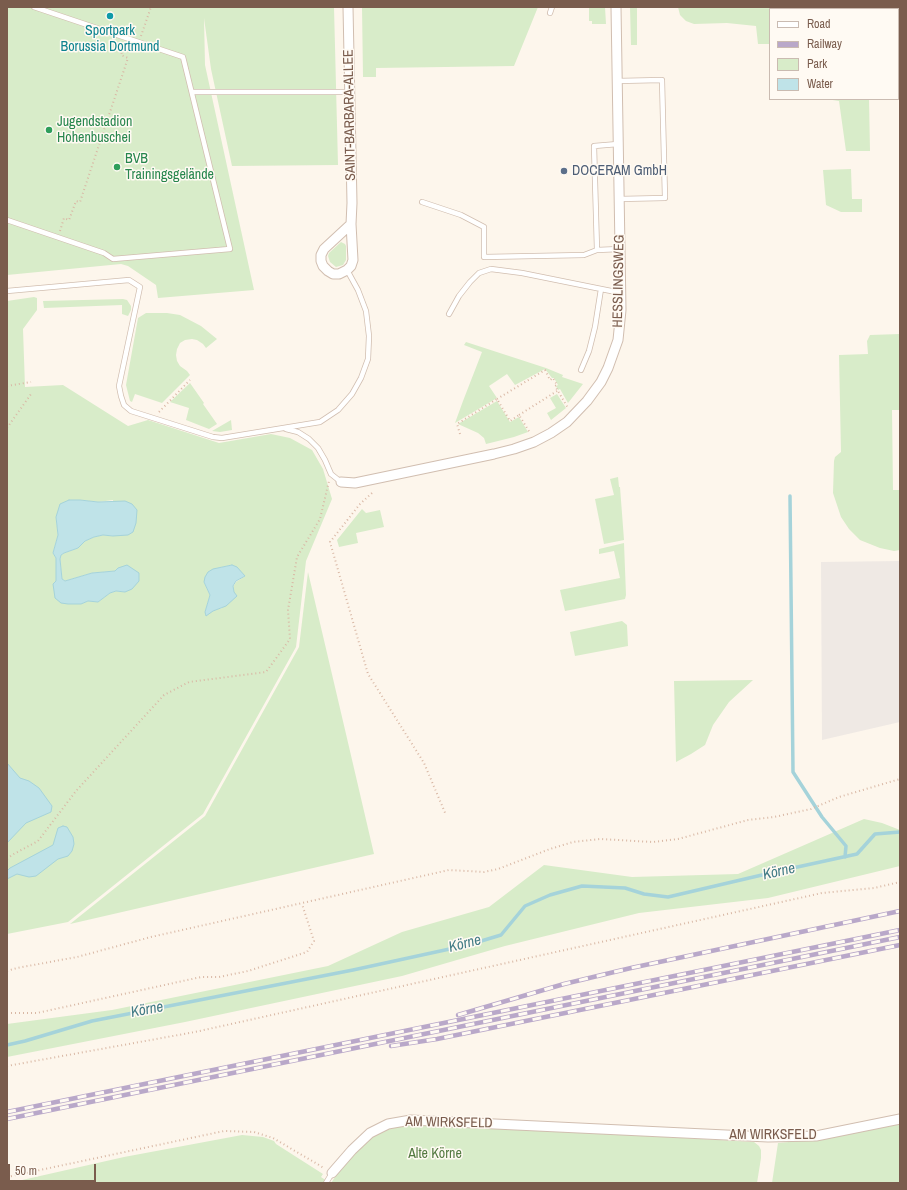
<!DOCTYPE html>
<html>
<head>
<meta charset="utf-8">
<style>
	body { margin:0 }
	#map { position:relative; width:907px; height:1190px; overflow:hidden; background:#fdf6ec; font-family:"Archivo Narrow",sans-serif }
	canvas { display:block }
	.frame { position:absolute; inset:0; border:8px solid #7a5c4d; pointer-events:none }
	.legend { position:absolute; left:769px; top:8px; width:130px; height:92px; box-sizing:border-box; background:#fffaf3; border:1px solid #cabbb1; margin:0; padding:5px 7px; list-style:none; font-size:12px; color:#7a5c4d }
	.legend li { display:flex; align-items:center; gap:8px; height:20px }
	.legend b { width:20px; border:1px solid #cabbb1 }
	.scale { position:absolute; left:8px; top:1164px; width:88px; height:18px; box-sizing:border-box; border:2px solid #7a5c4d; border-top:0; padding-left:5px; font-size:12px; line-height:14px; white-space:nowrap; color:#7a5c4d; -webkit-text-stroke:3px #fffaf3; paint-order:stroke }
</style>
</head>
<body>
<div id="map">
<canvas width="907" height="1190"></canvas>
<div class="frame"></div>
<ul class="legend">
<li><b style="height:5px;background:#fff"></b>Road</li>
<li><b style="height:5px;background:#b9a8c9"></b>Railway</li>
<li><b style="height:11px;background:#d8ecc9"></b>Park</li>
<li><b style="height:11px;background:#bfe3e8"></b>Water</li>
</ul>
<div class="scale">50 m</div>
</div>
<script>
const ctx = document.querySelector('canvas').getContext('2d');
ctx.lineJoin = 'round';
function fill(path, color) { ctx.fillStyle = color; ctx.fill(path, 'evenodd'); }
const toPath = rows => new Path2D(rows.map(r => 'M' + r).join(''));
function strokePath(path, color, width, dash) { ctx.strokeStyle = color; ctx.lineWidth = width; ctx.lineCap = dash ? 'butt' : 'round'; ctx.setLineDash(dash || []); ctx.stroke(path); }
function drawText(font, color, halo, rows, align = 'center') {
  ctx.font = font + ' "Archivo Narrow",sans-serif'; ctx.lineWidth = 3; ctx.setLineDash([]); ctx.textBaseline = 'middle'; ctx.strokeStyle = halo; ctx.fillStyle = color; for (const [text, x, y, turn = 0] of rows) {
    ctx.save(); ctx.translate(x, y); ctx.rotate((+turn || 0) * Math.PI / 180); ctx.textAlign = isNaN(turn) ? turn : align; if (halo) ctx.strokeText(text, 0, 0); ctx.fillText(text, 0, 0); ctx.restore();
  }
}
fill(toPath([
	[900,561,900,722,822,740,821,562]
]), '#efe9e4');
fill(toPath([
	[7,7,334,7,338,165,232,166,211,69,204,18,205,65,254,290,158,298,156,285,128,266,121,264,7,275],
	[362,7,538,7,514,66,376,68,376,77,363,77],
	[589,7,605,7,606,24,592,24,592,21,589,21],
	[630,7,637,7,637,45,631,45],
	[678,7,779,7,779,9,770,9,770,44,758,44,756,26,727,23,694,24,686,21,680,15],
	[898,15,900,15,900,66,898,66],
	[826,99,869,99,870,151,846,151,839,101],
	[851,169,852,199,862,199,862,212,841,212,826,205,823,170],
	[341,242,345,244,346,246,346,260,343,265,336,267,330,262,328,256,329,253],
	[34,297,37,298,37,310,23,329,25,387,63,385,128,426,148,420,219,443,271,434,290,438,312,450,323,469,332,499,306,561,296,647,203,814,68,922,7,934,7,301],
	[80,500,98,502,113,500,113,536,103,535,94,537,85,541,78,548,64,553,61,555,60,559,62,579,65,581,92,573,115,571,125,592,116,591,110,593,98,602,88,601,80,604,53,584,56,581,56,558,53,553,58,535,56,517],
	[232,565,245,576,236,582,233,587,234,592,222,608,205,612,210,595,204,582,219,568],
	[123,299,127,300,131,306,131,310,128,316,122,314,122,305,44,308,43,301],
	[146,313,167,313,180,315,201,326,217,339,206,348,203,344,197,340,192,339,185,340,180,343,177,349,176,355,177,361,180,366,187,371,190,375,162,403,135,394,132,402,130,401,126,385,138,318],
	[900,334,900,410,892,410,893,490,900,490,900,550,894,551,880,548,860,540,849,529,841,517,833,493,834,461,835,457,841,452,839,355,868,354,867,341,870,335],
	[466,342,546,368,563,375,562,377,583,384,568,403,560,389,558,390,556,386,558,385,554,378,552,378,545,369,515,385,507,374,489,386,497,398,455,423,463,401,482,352,464,345],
	[190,383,204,403,203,404,217,424,209,429,186,420,189,408,170,402],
	[557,394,566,408,551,420,547,413,556,408,550,398],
	[497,401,510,422,519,417,528,432,514,437,486,444,484,438,478,433,458,424],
	[231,420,232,430,220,432,212,431],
	[618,477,619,487,620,487,624,540,604,544,595,499,614,495,610,479],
	[362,509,366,513,380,510,384,527,356,533,358,543,339,547,337,540],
	[624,543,626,595,625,599,565,611,560,590,620,578,614,551,599,554,599,549],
	[308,572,346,734,374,854,70,924,205,816,299,647],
	[622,621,627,625,628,646,575,656,570,632],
	[753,680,729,702,713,725,705,745,691,754,676,762,674,681],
	[864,819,882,823,900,830,900,866,768,898,639,913,505,946,402,976,185,1022,7,1057,7,1024,112,1010,328,966,402,932,489,907,544,865,632,877,738,874],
	[406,1124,426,1124,490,1127,754,1142,759,1146,761,1150,761,1158,757,1183,331,1183,348,1158,368,1139,383,1131],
	[900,1124,900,1183,772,1183,778,1143,831,1138],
	[242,1135,263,1137,274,1141,276,1144,323,1174,321,1177,330,1183,9,1183,124,1157]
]), '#d8ecc9');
const water = toPath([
	[69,500,80,500,98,502,125,501,132,504,137,510,136,523,133,532,128,535,113,536,103,535,94,537,85,541,78,548,64,553,61,555,60,559,62,579,65,581,92,573,115,571,118,568,127,565,139,573,139,581,132,589,125,592,116,591,110,593,98,602,88,601,81,604,68,604,61,603,55,598,53,584,56,581,56,558,53,553,58,535,56,517,60,504,69,500],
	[232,565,237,567,245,576,236,581,233,586,234,592,237,596,226,606,213,611,206,616,205,612,210,595,204,582,205,577,208,572,213,569,232,565],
	[7,763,20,778,29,781,39,788,52,806,51,812,26,823,7,843,7,763],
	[63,826,67,827,73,837,74,844,72,851,68,856,58,859,36,876,29,877,17,874,7,879,7,871,10,868,53,845,58,828,63,826]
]);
fill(water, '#bfe3e8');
strokePath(water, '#a5d3da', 1);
strokePath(toPath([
	[790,496,793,772,822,817,846,846,845,857],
	[7,1045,25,1041,92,1021,353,970,468,945,501,935,525,906,550,895,582,886,625,888,644,894,668,897,779,871,857,854,875,834,900,832]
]), '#a5d3da', 3.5);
const service = toPath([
	[550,13,552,7],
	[617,81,662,80,665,198,619,199],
	[192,92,350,92],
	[422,202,461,215,484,227,484,257,584,255,597,250,620,249],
	[7,220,104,253,113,259,230,249,183,57,34,7],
	[597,250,594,146,618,144],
	[7,291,129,280,140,287,119,386,121,396,124,405,131,411,213,437,222,438,320,422,338,410,352,394,361,378,368,359,369,336,366,311,358,290,347,270],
	[449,314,459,296,470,282,479,273,491,269,522,273,621,293],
	[581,370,589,351,595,327,601,289],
	[286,429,298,432,309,439,318,448,325,460,331,474,341,482],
	[326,1183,332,1173]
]);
const minor = toPath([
	[348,7,352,203,351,224,353,260,351,266,347,270,339,274,333,274,328,271,323,266,321,261,321,255,324,249,351,224],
	[341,482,355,483,494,454,514,449,534,442,551,433,567,422,587,401,601,382,608,368,618,340,621,310,616,7],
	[332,1173,352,1150,370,1133,388,1124,411,1120,768,1137,816,1136,900,1119]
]);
strokePath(service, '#d1beb0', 6);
strokePath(minor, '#d1beb0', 11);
strokePath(toPath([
	[141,36,151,7],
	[60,231,64,218,69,220,76,201,80,202,128,58,121,55,124,45],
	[7,386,31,382],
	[497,399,545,370,550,380,553,378,557,385,555,386,568,408],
	[159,412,190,380],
	[519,415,557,391],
	[7,428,31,394],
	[460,434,457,424,497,399,510,421,519,415,530,433],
	[372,493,360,504,330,542,368,674,424,763,446,815],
	[7,859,12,855,38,841,76,791,164,695,189,682,266,672,290,639,288,610,297,557,320,519,329,481],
	[7,971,17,968,77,957,151,937,449,870,484,872,498,869,550,849,573,842,600,839,653,842,678,839,748,820,774,817,811,809,839,797,900,779],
	[7,1013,37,1013,201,977,219,977,248,971,307,952,314,941,302,904],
	[7,1066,195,1032,822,893,874,888,900,882],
	[7,1177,224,1131,254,1132,273,1138,324,1168]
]), '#d9b8a5', 2, [1, 3]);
strokePath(service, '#fff', 4.5);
strokePath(minor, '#fff', 9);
const rail = toPath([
	[458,1015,564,984,631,968,900,911],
	[391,1046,437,1039,900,945],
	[7,1112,900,930],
	[7,1119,900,937]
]);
strokePath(rail, '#b9a8c9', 4.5);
strokePath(rail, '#fffaf3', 3, [9]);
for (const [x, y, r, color] of [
	[110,16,4,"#0f9aa8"],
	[49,130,4,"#2e9e5b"],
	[117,167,4,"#2e9e5b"],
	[564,171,4,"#5c6f8a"]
]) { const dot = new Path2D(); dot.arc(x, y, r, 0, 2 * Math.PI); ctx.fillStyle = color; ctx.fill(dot); strokePath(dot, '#fffaf3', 1.5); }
drawText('14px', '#0d838f', '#fffaf3', [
	["Sportpark",110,31],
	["Borussia Dortmund",110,47]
]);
drawText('14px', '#7a5c4d', '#fffaf3', [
	["SAINT-BARBARA-ALLEE",350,115,-91],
	["HESSLINGSWEG",619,281,-89],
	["AM WIRKSFELD",449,1123,1],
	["AM WIRKSFELD",773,1135]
]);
drawText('14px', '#27864d', '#fffaf3', [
	["Jugendstadion",57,122],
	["Hohenbuschei",57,138],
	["BVB",125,159],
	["Trainingsgelände",125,175]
], 'left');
drawText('14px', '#4e5e75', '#fffaf3', [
	["DOCERAM GmbH",572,171]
], 'left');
drawText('14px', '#537a41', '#fffaf3', [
	["Alte Körne",435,1154]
]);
drawText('italic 15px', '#437c86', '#fffaf3', [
	["Körne",779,872,-13],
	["Körne",465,944,-14],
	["Körne",147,1010,-11]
]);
</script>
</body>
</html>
